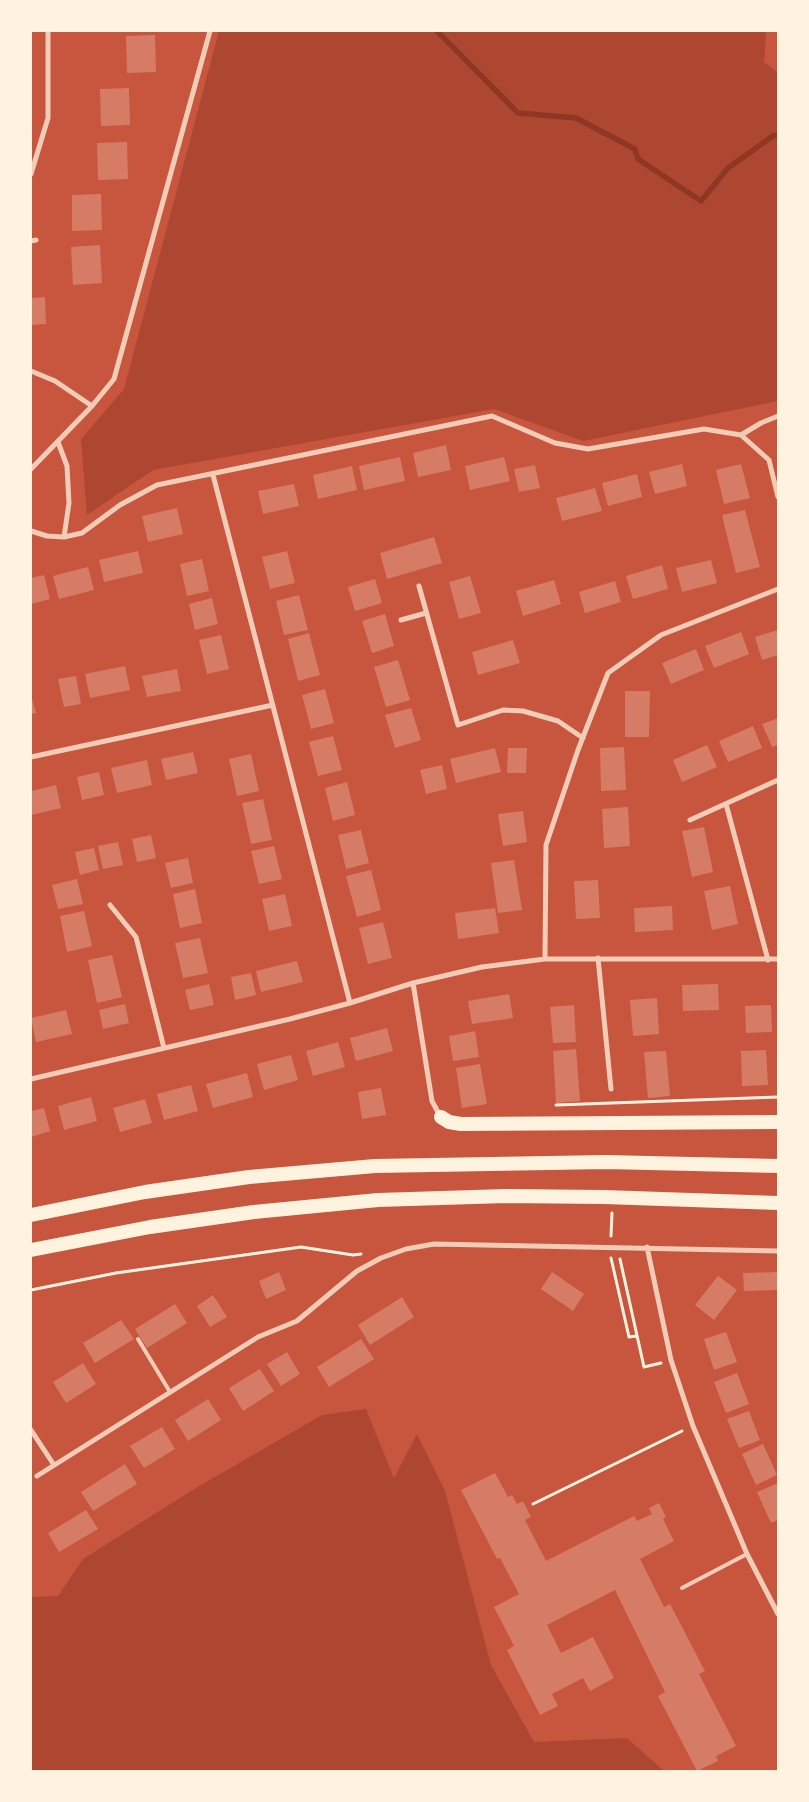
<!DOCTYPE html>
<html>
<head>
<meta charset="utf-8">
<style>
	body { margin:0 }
	#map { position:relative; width:809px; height:1802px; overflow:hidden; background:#c8553d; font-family:Manrope,sans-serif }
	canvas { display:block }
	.frame { position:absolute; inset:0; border:32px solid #fff3e0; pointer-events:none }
</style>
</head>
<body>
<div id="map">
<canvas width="809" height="1802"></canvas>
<div class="frame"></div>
</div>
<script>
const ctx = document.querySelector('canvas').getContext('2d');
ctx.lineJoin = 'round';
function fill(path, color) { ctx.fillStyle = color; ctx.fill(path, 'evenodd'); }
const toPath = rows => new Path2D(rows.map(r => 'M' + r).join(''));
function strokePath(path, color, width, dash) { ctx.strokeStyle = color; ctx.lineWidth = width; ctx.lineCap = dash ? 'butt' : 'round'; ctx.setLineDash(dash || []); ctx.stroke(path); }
fill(toPath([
	[219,31,765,31,766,35,764,62,778,73,778,401,583,441,494,409,153,470,87,515,81,439,124,389],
	[366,1409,394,1478,417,1434,445,1491,491,1665,534,1742,627,1738,664,1771,31,1771,31,1597,58,1596,83,1559,196,1488,322,1415]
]), '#ae4732');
strokePath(toPath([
	[437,31,518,113,576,118,635,149,638,159,701,201,728,168,773,136,778,135]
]), '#8f3625', 5.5);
fill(toPath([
	[155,35,156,72,127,73,126,36],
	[129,88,130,125,101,126,100,89],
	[127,142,128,179,98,180,97,143],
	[101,194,102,230,72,231,72,195],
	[100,245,102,283,73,285,71,247],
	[45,297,46,324,31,325,31,298],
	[446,445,451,470,418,477,413,453],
	[400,457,405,481,364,490,359,466],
	[504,457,510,481,470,490,465,466],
	[682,464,687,486,655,494,649,472],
	[741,464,750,498,724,504,716,470],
	[535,465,540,488,519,492,514,469],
	[352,466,357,490,318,499,313,475],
	[637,474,642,497,608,506,602,483],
	[294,484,299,506,263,514,258,491],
	[595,488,602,511,562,521,556,498],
	[177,508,183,534,148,542,142,516],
	[745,510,760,567,736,573,722,515],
	[434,537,442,563,387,579,380,553],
	[138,551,143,573,104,582,99,560],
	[287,551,295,583,270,589,262,557],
	[202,559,209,591,187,596,180,564],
	[711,560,717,583,682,592,676,568],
	[662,565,668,589,633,599,626,576],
	[88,567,94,590,59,599,53,576],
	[44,575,50,599,31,604,31,578],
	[470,576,481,613,459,619,449,582],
	[375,579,382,603,355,611,348,587],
	[554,580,561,604,523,616,516,591],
	[615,581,621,602,585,613,579,592],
	[299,595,308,630,284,635,276,601],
	[212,598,218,624,195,630,189,604],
	[385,614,394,646,372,653,362,621],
	[778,630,778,655,762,660,755,637],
	[741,632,749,654,714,668,705,646],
	[309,633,320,675,298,681,288,639],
	[221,635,229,669,207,674,199,640],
	[513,640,520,663,478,675,472,652],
	[696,649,704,670,671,684,662,663],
	[398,660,410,700,386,707,374,667],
	[125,666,130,690,90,698,85,674],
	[177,669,181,691,147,697,142,676],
	[76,676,81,704,64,707,58,679],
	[325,689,334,723,311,729,302,695],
	[625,691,650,691,649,737,625,737],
	[31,695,36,713,31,714],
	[411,708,421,740,395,748,385,715],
	[778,718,778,745,772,747,762,724],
	[753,726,762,748,728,762,719,741],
	[333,736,342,770,318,776,309,742],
	[707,745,717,767,682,782,673,760],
	[624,747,626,790,601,791,600,748],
	[495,748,501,772,456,783,450,759],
	[508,748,527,748,526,773,507,773],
	[193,752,198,773,166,780,161,759],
	[251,754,259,791,237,796,229,759],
	[147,760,152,785,117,793,111,768],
	[442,765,447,789,426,794,420,770],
	[99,772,104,795,82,800,77,777],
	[347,782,355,815,333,821,325,788],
	[56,785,61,808,31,815,31,791],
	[263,799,272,840,251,844,242,803],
	[628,807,630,846,604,848,602,809],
	[523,811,527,842,503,846,498,814],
	[704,827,713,872,692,877,682,831],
	[361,830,369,863,346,869,338,835],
	[151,835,156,858,137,862,132,839],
	[118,842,123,865,103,869,98,846],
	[274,846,282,879,259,884,251,851],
	[94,848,99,870,80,875,75,852],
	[188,858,193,883,171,888,165,863],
	[514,860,522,910,498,913,491,863],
	[371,870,381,910,357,917,346,876],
	[77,879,83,904,58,909,52,885],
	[598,880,600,918,576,919,574,881],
	[730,886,738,924,712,930,704,891],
	[195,889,202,923,180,928,173,894],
	[285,894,292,926,269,931,262,899],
	[672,906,673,930,635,932,634,908],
	[495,908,499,933,458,939,455,913],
	[84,911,92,946,67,952,60,916],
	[383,922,392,958,368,964,359,928],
	[200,938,208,973,183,978,175,943],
	[112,955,122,997,97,1003,88,960],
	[297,961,303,982,261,992,256,971],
	[251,973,256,995,235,1000,231,977],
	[209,984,214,1005,190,1010,185,990],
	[718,984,719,1010,683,1011,682,985],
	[509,994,513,1018,472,1024,468,1001],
	[657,998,659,1034,633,1036,630,1000],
	[125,1004,129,1023,103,1029,99,1010],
	[574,1005,576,1042,553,1043,550,1007],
	[771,1005,772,1032,746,1033,745,1006],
	[66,1010,72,1034,36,1042,31,1018],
	[387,1028,393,1051,356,1061,350,1038],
	[475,1031,479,1057,453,1061,449,1036],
	[338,1042,345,1067,313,1076,306,1051],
	[576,1049,580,1101,556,1103,553,1051],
	[766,1050,768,1085,742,1086,741,1051],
	[666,1051,670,1096,648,1098,644,1052],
	[291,1055,298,1080,264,1090,257,1064],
	[480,1064,487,1104,462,1108,456,1068],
	[247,1073,253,1097,213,1108,206,1084],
	[191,1085,198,1111,164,1120,157,1094],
	[381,1088,386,1115,362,1119,358,1092],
	[91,1097,97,1121,64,1130,58,1106],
	[145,1099,152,1123,120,1132,113,1108],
	[44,1108,50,1131,31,1137,31,1111],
	[279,1272,286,1290,266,1299,259,1281],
	[552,1272,584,1294,573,1311,541,1289],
	[778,1272,778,1290,744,1291,743,1273],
	[718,1276,737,1290,714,1320,695,1305],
	[213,1295,227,1317,210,1327,197,1306],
	[402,1297,414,1317,370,1345,358,1325],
	[175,1304,187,1323,147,1348,135,1329],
	[121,1320,134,1339,95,1363,83,1343],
	[726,1332,737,1362,714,1370,704,1339],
	[361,1339,374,1359,329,1387,317,1367],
	[287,1352,300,1374,281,1386,267,1364],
	[83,1363,96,1384,66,1403,53,1382],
	[260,1369,274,1391,243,1411,229,1388],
	[737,1373,749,1404,726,1413,714,1382],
	[208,1399,221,1420,188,1441,175,1420],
	[749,1411,760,1440,739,1448,727,1419],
	[162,1427,175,1449,144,1468,130,1446],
	[763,1444,777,1475,756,1485,742,1454],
	[125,1464,137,1484,93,1511,81,1492],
	[495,1473,508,1497,512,1495,517,1504,523,1501,531,1517,525,1520,546,1561,634,1516,637,1521,652,1514,649,1508,659,1503,666,1517,663,1519,674,1541,640,1559,664,1607,670,1604,705,1671,699,1674,736,1746,716,1756,718,1761,697,1771,658,1696,665,1692,615,1590,547,1625,561,1653,593,1637,614,1678,590,1691,583,1678,552,1694,558,1706,540,1715,507,1650,514,1646,494,1607,519,1594,500,1558,497,1559,461,1490],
	[778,1483,778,1520,771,1523,757,1492],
	[86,1510,98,1529,59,1552,48,1533]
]), '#d67c66');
strokePath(toPath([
	[556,1105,778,1097],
	[611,1236,612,1213],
	[611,1258,629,1337,636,1336],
	[620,1259,644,1367,661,1363],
	[31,1290,116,1273,301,1247,353,1255,361,1254],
	[533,1504,682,1431]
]), '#fff3e0', 3);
strokePath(toPath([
	[138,1339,170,1392],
	[682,1588,747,1554]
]), '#f1ccb7', 4);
strokePath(toPath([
	[31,174,48,118,48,31],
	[31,241,36,240],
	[31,371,55,381,92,406],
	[741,435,769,460,778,497],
	[741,435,761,423,778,416],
	[58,442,67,466,69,503,64,537],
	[31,469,92,406,114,379,210,31],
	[213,475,350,1003],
	[31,531,47,536,64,537,82,533,120,505,157,485,492,416,555,443,588,449,704,429,741,435],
	[419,586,458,725,503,710,523,711,558,721,583,738],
	[401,620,426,613],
	[31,757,273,705],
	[726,804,768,960],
	[690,820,778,780],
	[110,905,136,937,164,1048],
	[598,958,611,1089],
	[545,959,546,845,578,750,608,673,661,635,778,589],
	[413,983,432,1101,440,1116],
	[31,1079,290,1019,350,1003,413,983,482,967,545,959,778,959],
	[647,1247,671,1360,693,1426,747,1554,778,1614],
	[31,1430,54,1465],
	[37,1476,258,1337,297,1321,357,1271,381,1258,406,1249,434,1244,778,1251]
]), '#f1ccb7', 5);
strokePath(toPath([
	[441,1117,449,1122,461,1124,778,1122],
	[31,1215,145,1192,249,1177,375,1166,606,1162,778,1166],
	[31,1250,150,1227,254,1212,378,1200,506,1196,604,1197,778,1203]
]), '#fff3e0', 14);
</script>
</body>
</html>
